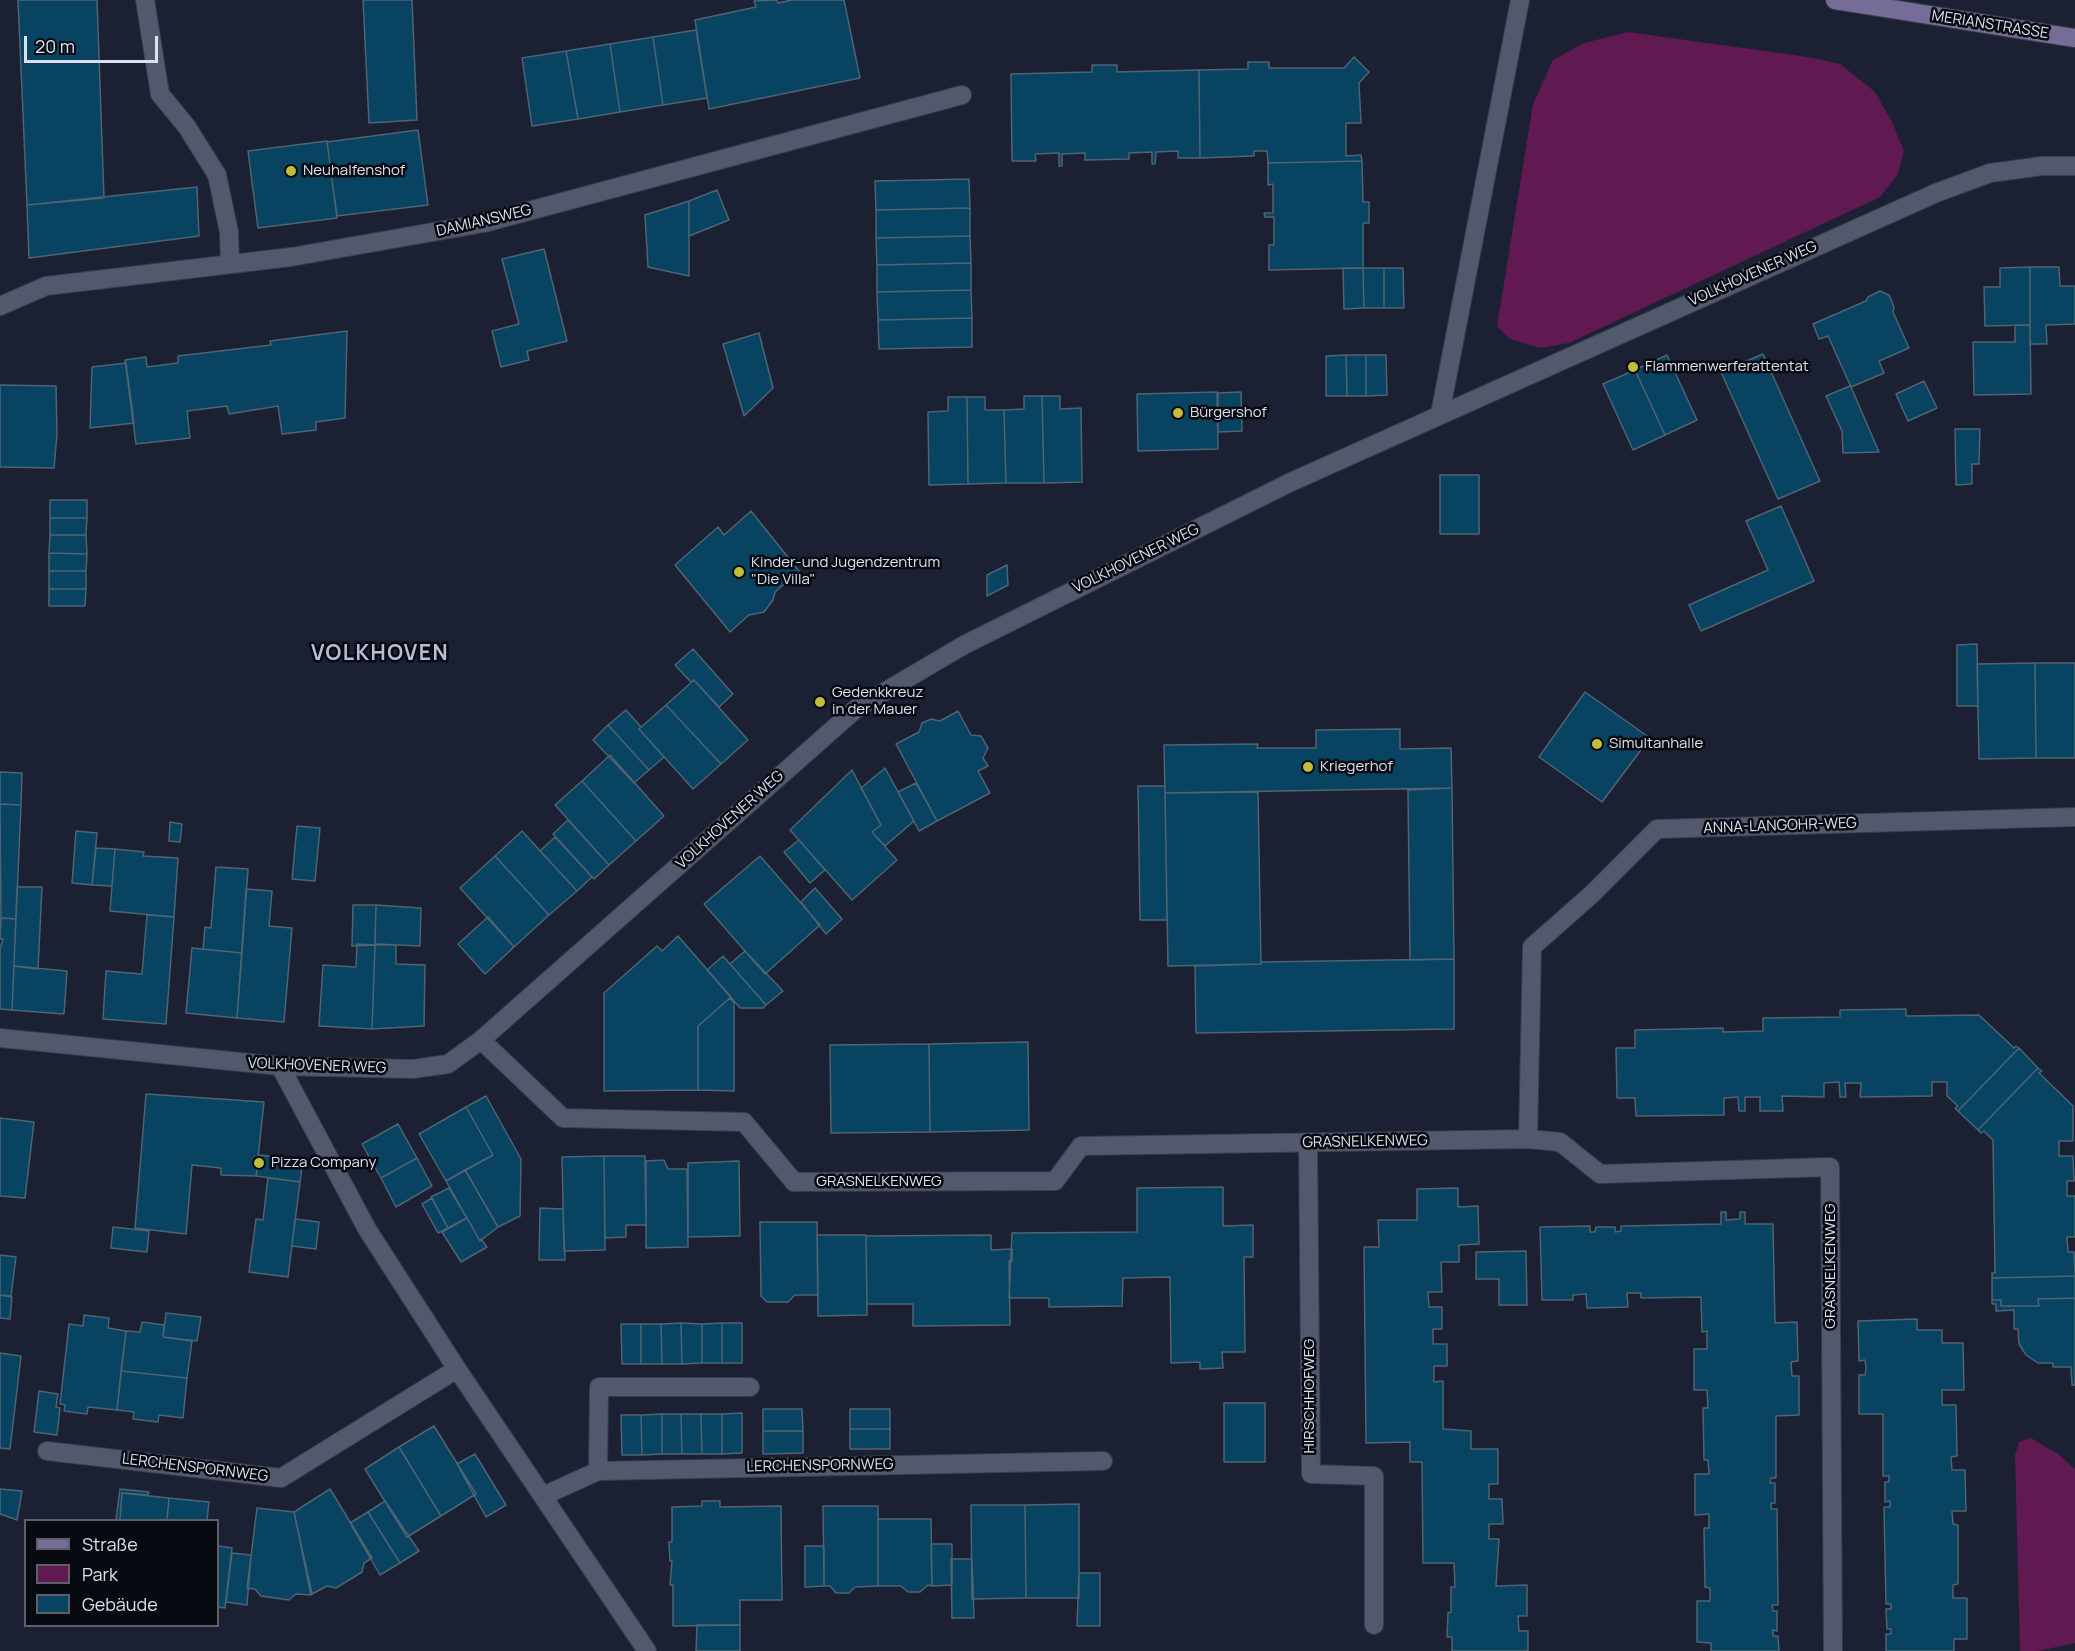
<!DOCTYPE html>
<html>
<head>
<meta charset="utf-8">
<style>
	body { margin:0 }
	#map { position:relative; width:2075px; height:1651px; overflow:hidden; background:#1b2032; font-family:Manrope,sans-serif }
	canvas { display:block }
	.legend { position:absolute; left:24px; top:1519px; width:195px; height:108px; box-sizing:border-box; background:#080a12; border:2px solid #5d6069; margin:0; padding:8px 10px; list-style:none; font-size:18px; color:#dce0ec }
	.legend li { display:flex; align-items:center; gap:12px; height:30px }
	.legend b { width:30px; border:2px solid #5d6069 }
	.scale { position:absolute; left:24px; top:36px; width:134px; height:27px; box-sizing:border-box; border:3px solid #dce0ec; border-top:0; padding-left:8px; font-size:18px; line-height:21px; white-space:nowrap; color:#dce0ec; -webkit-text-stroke:4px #080a12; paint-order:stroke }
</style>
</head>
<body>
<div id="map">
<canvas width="2075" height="1651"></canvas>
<ul class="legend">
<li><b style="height:8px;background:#756c97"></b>Straße</li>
<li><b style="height:16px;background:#601951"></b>Park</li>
<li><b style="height:16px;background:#084362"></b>Gebäude</li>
</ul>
<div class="scale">20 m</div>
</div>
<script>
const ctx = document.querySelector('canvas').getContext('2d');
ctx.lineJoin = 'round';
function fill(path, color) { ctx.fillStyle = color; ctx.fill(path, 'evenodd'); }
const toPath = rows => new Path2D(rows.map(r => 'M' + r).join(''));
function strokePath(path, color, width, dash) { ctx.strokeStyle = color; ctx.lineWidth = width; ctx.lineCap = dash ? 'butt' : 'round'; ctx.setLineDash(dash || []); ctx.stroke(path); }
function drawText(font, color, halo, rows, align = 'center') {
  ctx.font = font + ' Manrope,sans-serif'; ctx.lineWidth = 5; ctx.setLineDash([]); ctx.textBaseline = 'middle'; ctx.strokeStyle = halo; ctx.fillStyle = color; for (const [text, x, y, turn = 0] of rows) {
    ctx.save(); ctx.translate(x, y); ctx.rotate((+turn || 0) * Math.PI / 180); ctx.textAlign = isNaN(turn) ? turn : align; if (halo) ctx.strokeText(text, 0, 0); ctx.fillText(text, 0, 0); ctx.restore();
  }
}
fill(toPath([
	[1628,32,1808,57,1840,64,1875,92,1892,122,1904,151,1898,174,1880,197,1569,343,1540,348,1510,339,1497,326,1533,104,1553,60,1584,43],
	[2031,1438,2058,1454,2075,1469,2075,1643,2038,1651,2020,1651,2015,1455,2019,1442]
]), '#601951');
const building = toPath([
	[18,0,97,0,104,198,27,205,18,0],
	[363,0,412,0,417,120,369,123,363,0],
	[777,0,778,3,792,0,844,0,860,78,709,109,695,20,756,7,754,1,777,0],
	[696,30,707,98,663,105,653,37,696,30],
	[653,37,663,105,620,112,610,44,653,37],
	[610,44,620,112,578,119,566,51,610,44],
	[566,51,578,119,532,126,522,58,566,51],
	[1354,57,1369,72,1359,83,1361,123,1346,123,1346,156,1361,155,1362,161,1268,163,1267,151,1254,151,1254,156,1200,158,1199,70,1248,69,1248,62,1269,62,1269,68,1344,68,1354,57],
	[1092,65,1117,65,1117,72,1199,70,1200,158,1178,158,1178,151,1156,152,1155,164,1152,164,1152,152,1129,153,1129,159,1085,160,1085,153,1062,154,1062,166,1059,166,1059,153,1035,154,1036,161,1012,161,1011,74,1092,72,1092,65],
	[418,130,428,205,337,216,327,142,418,130],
	[327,141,337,218,258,228,248,151,327,141],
	[1362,161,1363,202,1369,202,1369,223,1363,223,1363,268,1269,270,1269,245,1274,245,1274,217,1265,217,1264,213,1273,213,1273,184,1268,185,1268,163,1362,161],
	[969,179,970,208,876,210,875,181,969,179],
	[197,187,199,236,29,258,27,205,197,187],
	[717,190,729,220,689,236,689,201,717,190],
	[689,201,689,276,648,267,645,215,689,201],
	[970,208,970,236,876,238,876,210,970,208],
	[970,236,971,263,877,265,876,238,970,236],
	[544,249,567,341,527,351,529,360,501,367,492,331,519,324,502,259,544,249],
	[971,263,971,290,877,292,877,265,971,263],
	[2030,267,2059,267,2060,286,2075,286,2075,324,2046,325,2047,344,2030,344,2030,267],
	[2030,267,2030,325,1985,326,1984,287,2000,287,2000,268,2030,267],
	[1343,268,1363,268,1364,308,1344,309,1343,268],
	[1363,268,1384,268,1384,308,1364,308,1363,268],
	[1384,268,1403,268,1404,308,1384,308,1384,268],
	[971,290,972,318,878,320,877,292,971,290],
	[1880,291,1889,295,1894,307,1893,312,1909,348,1879,361,1884,373,1851,387,1828,336,1819,339,1813,324,1866,301,1868,297,1880,291],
	[972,318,972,347,879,349,878,320,972,318],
	[2015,325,2030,325,2031,394,1974,395,1973,342,2015,342,2015,325],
	[347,331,345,418,316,422,316,430,282,434,278,406,229,414,227,406,187,411,190,438,136,444,125,360,146,357,147,367,178,363,178,356,271,345,270,341,347,331],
	[759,333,773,388,744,416,723,344,759,333],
	[1763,354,1820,481,1778,499,1721,372,1763,354],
	[1346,355,1366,355,1366,396,1347,396,1346,355],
	[1346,355,1347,396,1326,396,1326,356,1346,355],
	[1366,355,1386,355,1387,395,1366,396,1366,355],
	[1667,355,1697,420,1665,435,1635,370,1667,355],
	[126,363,134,423,90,428,92,367,126,363],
	[1635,370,1665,435,1633,450,1603,384,1635,370],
	[1924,381,1937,408,1908,421,1896,394,1924,381],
	[0,385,56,386,57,434,54,468,0,467,0,385],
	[1850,386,1851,387,1879,452,1843,453,1842,431,1826,396,1850,386],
	[1217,392,1218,449,1138,451,1137,394,1217,392],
	[1241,392,1242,431,1218,432,1218,393,1241,392],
	[1024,396,1042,396,1044,483,1006,483,1004,410,1024,409,1024,396],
	[1042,396,1060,396,1060,409,1081,408,1082,482,1044,483,1042,396],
	[948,397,967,397,968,484,929,485,928,412,948,411,948,397],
	[967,397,985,397,985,410,1004,410,1006,483,968,484,967,397],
	[1955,429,1980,429,1979,464,1972,464,1972,484,1956,485,1955,429],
	[1440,475,1479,475,1479,534,1440,534,1440,475],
	[50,500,87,500,87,518,50,518,50,500],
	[1781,506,1814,581,1701,631,1689,605,1768,570,1746,521,1781,506],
	[751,511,799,571,775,592,773,600,764,612,749,615,730,632,675,565,718,527,724,535,751,511],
	[50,518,87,518,86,535,50,535,50,518],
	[50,535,86,535,87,554,49,553,50,535],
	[49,553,87,554,86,571,49,571,49,553],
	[1007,565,1008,585,987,596,987,575,1007,565],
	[49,571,86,571,86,589,49,589,49,571],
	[49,589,86,589,85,606,49,606,49,589],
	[1977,644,1978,706,1957,706,1957,645,1977,644],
	[693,649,733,694,719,707,694,680,691,682,675,665,693,649],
	[2035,663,2075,663,2075,758,2036,758,2035,663],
	[2035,663,2036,758,1979,759,1977,664,2035,663],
	[694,680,748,740,721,764,666,705,694,680],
	[1585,692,1650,738,1602,802,1539,757,1585,692],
	[666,705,721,764,693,789,639,729,666,705],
	[626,710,641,727,639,729,664,757,649,770,608,725,626,710],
	[958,711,971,735,981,736,988,748,983,758,988,766,978,771,990,793,937,821,896,744,919,732,922,723,931,719,940,721,958,711],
	[608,725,649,770,634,783,593,740,608,725],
	[1400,729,1400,749,1451,748,1452,788,1165,793,1164,745,1258,744,1257,748,1316,748,1316,730,1400,729],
	[610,755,664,816,636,841,582,781,610,755],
	[885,768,914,821,885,846,872,832,881,825,861,788,885,768],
	[852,770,881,825,872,832,897,860,852,900,790,830,852,770],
	[0,772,22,773,21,805,0,804,0,772],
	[582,781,636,841,609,865,555,805,582,781],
	[916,783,937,821,919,831,898,792,916,783],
	[1138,786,1165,786,1167,920,1140,920,1138,786],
	[1452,788,1454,959,1410,960,1408,790,1452,788],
	[1258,792,1261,964,1168,966,1165,793,1258,792],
	[0,804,21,805,16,919,1,918,1,921,0,804],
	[568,820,609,865,594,879,553,834,568,820],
	[170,822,182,824,180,842,169,841,170,822],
	[297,826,320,828,315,881,292,879,297,826],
	[76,831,97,833,92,885,72,883,76,831],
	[522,831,577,891,549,915,495,856,522,831],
	[555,837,592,877,577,891,540,851,555,837],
	[799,840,825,870,810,883,784,852,799,840],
	[96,848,115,849,112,886,92,885,96,848],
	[115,849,144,852,143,856,178,858,174,917,110,911,115,849],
	[495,856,549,915,514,947,460,888,495,856],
	[760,856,820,925,765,974,704,904,760,856],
	[216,867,248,869,242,953,203,949,205,927,211,928,216,867],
	[17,887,42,887,38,969,14,966,17,887],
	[815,888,842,919,826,934,801,902,815,888],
	[246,889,272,891,269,926,292,928,284,1022,237,1018,246,889],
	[353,905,376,905,375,945,352,946,353,905],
	[376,905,421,908,420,946,375,944,376,905],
	[147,915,174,917,166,1024,103,1019,106,971,142,974,147,915],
	[488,917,514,947,485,974,458,944,488,917],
	[1,918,16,919,12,1010,0,1009,0,949,3,939,0,939,1,918],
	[678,936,731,997,698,1026,698,1090,604,1091,604,993,657,946,662,951,678,936],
	[357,944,375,945,372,1029,319,1026,323,965,356,967,357,944],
	[375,945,396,945,396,964,425,965,424,1026,372,1029,375,945],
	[192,948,242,953,237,1018,186,1013,192,948],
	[745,951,783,991,766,1005,730,964,745,951],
	[723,956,766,1005,763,1008,740,1008,707,970,723,956],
	[1454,959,1454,1029,1196,1033,1195,966,1261,964,1261,962,1454,959],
	[14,966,67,971,64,1014,12,1010,14,966],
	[730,998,734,1003,734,1091,698,1090,698,1026,730,998],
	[1906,1009,1906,1016,1979,1015,2014,1048,2016,1046,2019,1048,1958,1111,1955,1108,1958,1106,1947,1096,1947,1082,1932,1082,1932,1096,1860,1097,1861,1083,1845,1083,1846,1097,1840,1097,1839,1082,1824,1083,1824,1097,1782,1096,1783,1111,1760,1111,1760,1097,1745,1097,1745,1111,1739,1111,1738,1097,1724,1098,1724,1115,1636,1116,1635,1098,1617,1098,1616,1048,1635,1048,1635,1030,1723,1028,1723,1032,1763,1031,1763,1018,1840,1017,1840,1010,1906,1009],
	[1028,1042,1029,1130,930,1132,929,1044,1028,1042],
	[929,1044,930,1132,831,1133,830,1045,929,1044],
	[2019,1048,2038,1068,1978,1130,1958,1111,2019,1048],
	[2038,1068,2042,1071,2039,1073,2073,1106,2073,1141,2059,1141,2059,1156,2073,1156,2074,1181,2067,1181,2067,1196,2075,1196,2075,1237,2067,1237,2068,1252,2074,1252,2075,1276,1992,1278,1992,1273,1995,1273,1993,1140,1984,1131,1981,1133,1978,1130,2038,1068],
	[146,1094,264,1102,256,1176,221,1175,221,1168,192,1165,186,1234,135,1228,146,1094],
	[486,1096,521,1159,520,1216,498,1227,465,1170,493,1155,466,1107,486,1096],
	[466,1107,493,1155,446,1181,419,1134,466,1107],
	[0,1118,34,1122,25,1198,0,1196,0,1118],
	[398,1124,417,1158,381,1178,362,1144,398,1124],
	[259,1155,303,1160,300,1182,256,1176,259,1155],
	[604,1156,645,1156,646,1225,626,1225,626,1237,605,1238,604,1156],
	[604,1156,605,1250,564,1251,562,1157,604,1156],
	[417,1158,432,1186,396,1207,381,1178,417,1158],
	[664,1160,668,1169,687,1169,688,1247,646,1248,646,1161,664,1160],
	[739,1161,740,1236,688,1237,688,1163,739,1161],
	[465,1170,498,1227,480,1241,446,1181,465,1170],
	[268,1178,300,1182,288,1277,249,1272,256,1219,263,1220,268,1178],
	[1223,1187,1223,1226,1253,1225,1253,1257,1244,1257,1245,1352,1222,1352,1223,1368,1200,1369,1200,1362,1171,1363,1170,1277,1123,1278,1122,1306,1049,1307,1049,1298,1009,1298,1012,1233,1137,1232,1137,1188,1223,1187],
	[449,1188,467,1218,448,1228,431,1197,449,1188],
	[1458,1188,1458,1207,1478,1206,1479,1244,1459,1245,1459,1262,1441,1262,1442,1292,1428,1292,1429,1307,1442,1307,1442,1329,1433,1329,1433,1344,1447,1344,1447,1366,1434,1366,1434,1382,1443,1381,1443,1429,1471,1431,1471,1449,1498,1449,1498,1484,1489,1484,1489,1499,1502,1499,1503,1524,1489,1524,1489,1539,1499,1539,1496,1586,1527,1585,1527,1616,1518,1616,1519,1631,1528,1631,1528,1651,1452,1651,1452,1637,1447,1637,1448,1613,1451,1612,1451,1587,1455,1587,1454,1563,1423,1563,1422,1462,1410,1462,1410,1442,1366,1443,1364,1247,1379,1247,1378,1220,1417,1220,1417,1189,1458,1188],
	[432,1198,448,1228,438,1233,422,1204,432,1198],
	[540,1208,563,1209,565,1260,539,1260,540,1208],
	[1721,1212,1726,1212,1726,1220,1740,1219,1740,1212,1745,1212,1745,1224,1773,1224,1775,1323,1797,1322,1798,1361,1791,1362,1792,1376,1799,1376,1799,1415,1776,1416,1776,1478,1771,1478,1770,1483,1775,1483,1775,1503,1771,1503,1771,1509,1777,1509,1778,1605,1772,1605,1773,1611,1777,1611,1777,1631,1773,1630,1773,1636,1778,1636,1779,1651,1711,1651,1711,1643,1697,1642,1697,1601,1710,1601,1710,1588,1705,1587,1704,1528,1709,1528,1709,1514,1695,1515,1695,1474,1709,1474,1708,1460,1704,1460,1703,1408,1708,1408,1707,1390,1694,1390,1694,1349,1707,1349,1707,1331,1702,1332,1701,1297,1641,1298,1641,1293,1627,1293,1628,1307,1587,1308,1586,1294,1573,1295,1573,1300,1542,1300,1540,1227,1590,1226,1590,1232,1595,1232,1596,1227,1615,1227,1615,1232,1621,1231,1621,1226,1721,1224,1721,1212],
	[467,1218,480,1241,481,1239,487,1247,461,1262,442,1232,467,1218],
	[295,1219,319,1222,316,1249,292,1246,295,1219],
	[760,1222,817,1222,818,1295,795,1295,788,1302,767,1302,761,1296,760,1222],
	[113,1227,149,1231,147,1252,111,1248,113,1227],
	[817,1235,866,1235,867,1315,818,1316,817,1235],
	[991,1235,991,1250,1012,1249,1012,1261,1009,1261,1010,1325,913,1326,913,1304,867,1304,866,1236,991,1235],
	[1526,1251,1527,1305,1499,1305,1499,1279,1476,1279,1476,1252,1526,1251],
	[0,1255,16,1257,11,1296,0,1295,0,1255],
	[2075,1276,2075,1298,2038,1299,2039,1306,2001,1306,2001,1300,1992,1300,1992,1278,2075,1276],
	[0,1295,12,1297,10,1319,0,1318,0,1295],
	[2075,1298,2075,1385,2072,1385,2071,1367,2053,1367,2053,1363,2038,1363,2026,1355,2019,1344,2018,1329,2014,1329,2014,1310,1996,1311,1996,1304,1992,1304,1992,1300,2001,1300,2001,1306,2039,1306,2038,1299,2075,1298],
	[166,1313,201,1317,197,1341,163,1337,166,1313],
	[84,1315,109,1318,108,1328,126,1331,117,1410,88,1407,87,1414,64,1411,65,1405,60,1404,69,1324,83,1326,84,1315],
	[1917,1319,1917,1330,1942,1330,1942,1343,1963,1343,1964,1390,1942,1390,1942,1405,1956,1405,1957,1456,1951,1457,1952,1470,1965,1470,1966,1511,1952,1511,1953,1524,1958,1525,1958,1584,1953,1585,1953,1598,1967,1598,1967,1639,1954,1639,1954,1651,1886,1651,1886,1634,1891,1634,1891,1629,1887,1629,1886,1609,1891,1609,1891,1604,1886,1604,1884,1507,1890,1507,1890,1501,1885,1502,1885,1482,1889,1482,1889,1476,1883,1476,1883,1414,1859,1414,1859,1375,1865,1375,1866,1368,1865,1360,1859,1361,1858,1321,1917,1319],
	[142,1322,164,1325,163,1337,192,1341,187,1378,121,1371,126,1331,140,1332,142,1322],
	[681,1323,682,1364,662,1364,661,1324,681,1323],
	[681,1323,702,1324,702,1363,682,1364,681,1323],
	[722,1323,742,1323,742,1363,722,1363,722,1323],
	[722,1323,722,1363,702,1363,702,1324,722,1323],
	[621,1324,641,1324,641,1364,622,1364,621,1324],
	[641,1324,661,1324,662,1364,641,1364,641,1324],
	[0,1353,21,1356,10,1449,0,1448,0,1353],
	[121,1371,187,1378,183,1418,159,1415,158,1422,133,1419,134,1412,117,1410,121,1371],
	[39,1391,58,1394,56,1407,60,1408,57,1435,34,1432,39,1391],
	[1224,1403,1265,1403,1265,1462,1224,1462,1224,1403],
	[763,1409,802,1409,803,1431,763,1431,763,1409],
	[850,1409,890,1409,890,1429,850,1429,850,1409],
	[742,1413,742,1453,722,1454,722,1414,742,1413],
	[662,1414,662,1454,642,1455,641,1415,662,1414],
	[662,1414,681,1414,682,1454,662,1454,662,1414],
	[681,1414,701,1414,702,1454,682,1454,681,1414],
	[701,1414,722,1414,722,1454,702,1454,701,1414],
	[621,1415,641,1415,642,1455,622,1455,621,1415],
	[434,1426,476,1494,441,1516,399,1447,434,1426],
	[850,1429,890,1429,890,1449,850,1449,850,1429],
	[763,1431,803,1431,803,1453,763,1454,763,1431],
	[399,1447,441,1516,407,1537,365,1469,399,1447],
	[475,1454,506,1505,486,1517,457,1464,475,1454],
	[0,1489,22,1491,17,1520,0,1514,0,1489],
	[120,1489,149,1492,148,1495,122,1493,120,1520,116,1520,120,1489],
	[330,1489,372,1558,364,1563,362,1572,336,1588,327,1586,312,1594,294,1512,330,1489],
	[122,1493,169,1498,167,1520,120,1520,122,1493],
	[169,1498,209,1502,207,1520,167,1520,169,1498],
	[385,1501,419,1551,400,1563,368,1512,385,1501],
	[702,1501,720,1501,720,1507,781,1506,782,1600,740,1600,740,1625,673,1626,673,1585,670,1585,672,1561,670,1561,669,1542,672,1542,672,1507,702,1506,702,1501],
	[1079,1504,1079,1598,1026,1598,1025,1505,1079,1504],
	[971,1505,1025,1505,1026,1598,972,1599,971,1505],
	[823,1506,878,1506,878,1586,855,1587,849,1593,836,1593,830,1586,824,1586,823,1506],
	[257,1508,294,1512,311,1595,296,1594,289,1600,261,1596,255,1589,247,1588,257,1508],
	[368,1512,400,1563,380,1575,350,1523,368,1512],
	[878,1519,931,1519,932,1586,928,1585,920,1592,908,1592,901,1586,878,1586,878,1519],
	[931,1544,952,1544,952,1585,932,1586,931,1544],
	[218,1546,232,1548,225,1608,218,1607,218,1546],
	[805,1546,824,1546,824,1586,805,1587,805,1546],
	[232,1553,251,1555,247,1605,226,1602,232,1553],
	[951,1559,972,1559,974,1618,952,1618,951,1559],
	[1079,1573,1100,1573,1100,1626,1077,1626,1079,1573],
	[697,1625,740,1625,740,1651,696,1651,697,1625]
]);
fill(building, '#084362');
strokePath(building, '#4f6472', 1.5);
const lane = toPath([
	[145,0,160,94,187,127,217,175,229,232,230,264],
	[1308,1143,1311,1474,1374,1476,1374,1625],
	[598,1471,599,1387,750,1387]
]);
const street = toPath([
	[0,306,46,286,291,257,484,223,962,95],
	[1440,414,1520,0],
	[0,1038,280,1066,413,1069,448,1064,481,1040,857,708,964,645,1291,482,1936,193,1990,173,2042,166,2075,166],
	[481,1040,563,1118,744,1122,794,1182,1055,1181,1081,1146,1528,1139,1560,1142,1600,1174,1830,1167,1833,1651],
	[280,1066,367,1229,457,1369,647,1651],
	[1528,1139,1532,947,1592,894,1657,829,2075,817],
	[47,1451,281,1478,457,1369],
	[543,1496,598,1471,1103,1461]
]);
const secondary = toPath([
	[1835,0,2075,38]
]);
strokePath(lane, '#393d4c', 20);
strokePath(street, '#393d4c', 20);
strokePath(secondary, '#393d4c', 20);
strokePath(lane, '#52596d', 18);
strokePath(street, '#52596d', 18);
strokePath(secondary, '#756c97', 18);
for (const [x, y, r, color] of [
	[291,171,6,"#c3bd3e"],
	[1633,367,6,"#c3bd3e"],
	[1178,413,6,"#c3bd3e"],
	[739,572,6,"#c3bd3e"],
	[820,702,6,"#c3bd3e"],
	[1597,744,6,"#c3bd3e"],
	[1308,767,6,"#c3bd3e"],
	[259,1163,6,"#c3bd3e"]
]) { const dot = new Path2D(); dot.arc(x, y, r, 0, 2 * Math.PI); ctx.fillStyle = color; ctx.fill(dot); strokePath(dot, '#080a12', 2); }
drawText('15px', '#dce0ec', '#080a12', [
	["MERIANSTRASSE",1990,25,9],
	["DAMIANSWEG",484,221,-13],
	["VOLKHOVENER WEG",1753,274,-24],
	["VOLKHOVENER WEG",1136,559,-26],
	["VOLKHOVENER WEG",730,820,-42],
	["ANNA-LANGOHR-WEG",1780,826,-2],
	["VOLKHOVENER WEG",317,1066,2],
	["GRASNELKENWEG",1365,1142,-1],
	["GRASNELKENWEG",879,1182],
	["GRASNELKENWEG",1831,1266,-90],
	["HIRSCHHOFWEG",1310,1396,-90],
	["LERCHENSPORNWEG",820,1466,-1],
	["LERCHENSPORNWEG",195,1468,7]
]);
drawText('15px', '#dce0ec', '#080a12', [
	["Neuhalfenshof",303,171],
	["Flammenwerferattentat",1645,367],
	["Bürgershof",1190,413],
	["Kinder-und Jugendzentrum",751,563],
	["\"Die Villa\"",751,580],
	["Gedenkkreuz",832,693],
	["in der Mauer",832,710],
	["Simultanhalle",1609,744],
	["Kriegerhof",1320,767],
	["Pizza Company",271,1163]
], 'left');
ctx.letterSpacing = '1.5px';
drawText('bold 21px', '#b6bed5', '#080a12', [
	["VOLKHOVEN",380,654]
]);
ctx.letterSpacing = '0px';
</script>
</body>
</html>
